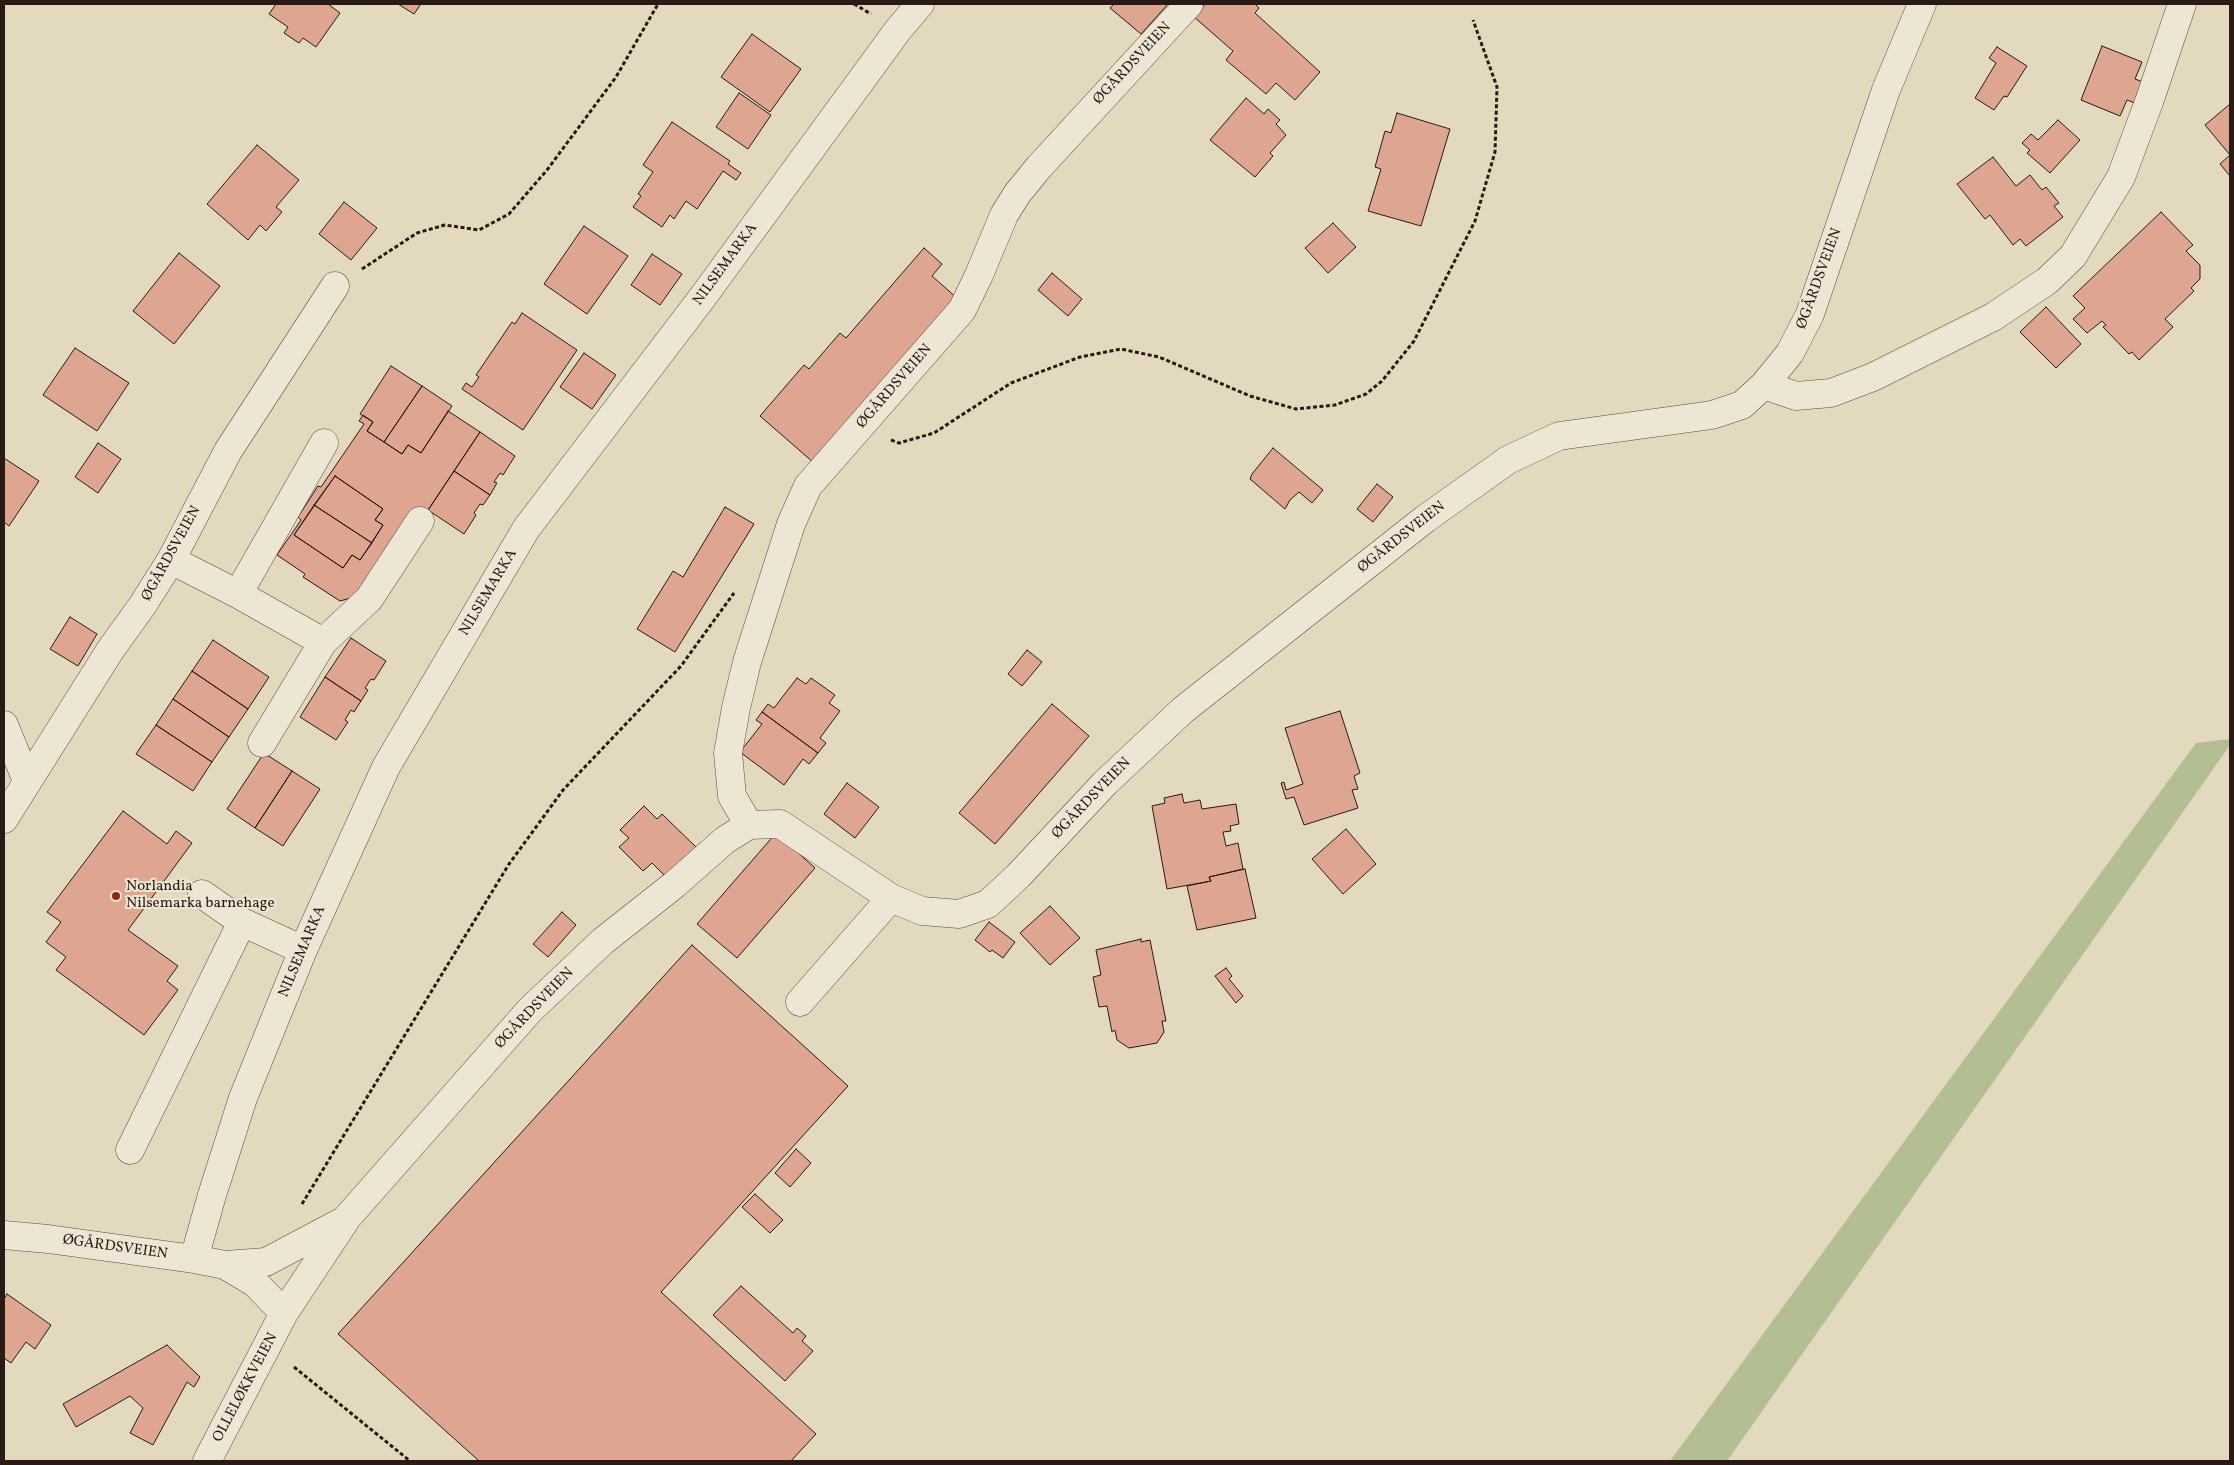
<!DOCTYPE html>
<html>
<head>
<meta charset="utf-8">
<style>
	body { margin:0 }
	#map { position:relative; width:2234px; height:1465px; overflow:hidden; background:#e3d9be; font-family:Vollkorn,serif }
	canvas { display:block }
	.frame { position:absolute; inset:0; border:5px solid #2a1a15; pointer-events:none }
</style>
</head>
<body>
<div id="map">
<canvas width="2234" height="1465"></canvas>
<div class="frame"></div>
</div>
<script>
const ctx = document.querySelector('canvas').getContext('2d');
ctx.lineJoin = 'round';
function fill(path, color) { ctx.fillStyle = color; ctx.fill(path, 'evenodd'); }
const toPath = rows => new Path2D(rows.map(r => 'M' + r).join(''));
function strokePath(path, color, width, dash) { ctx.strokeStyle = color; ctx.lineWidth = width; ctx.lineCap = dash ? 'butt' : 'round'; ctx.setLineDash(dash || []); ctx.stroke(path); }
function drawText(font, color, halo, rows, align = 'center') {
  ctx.font = font + ' Vollkorn,serif'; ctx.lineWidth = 4; ctx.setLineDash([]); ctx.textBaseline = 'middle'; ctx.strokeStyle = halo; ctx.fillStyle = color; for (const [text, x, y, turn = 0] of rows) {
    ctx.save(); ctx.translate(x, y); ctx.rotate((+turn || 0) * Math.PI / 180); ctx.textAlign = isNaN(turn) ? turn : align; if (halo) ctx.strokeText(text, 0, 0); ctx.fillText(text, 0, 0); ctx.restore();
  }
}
fill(toPath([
	[2230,739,2230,745,1727,1461,1670,1461,2196,743]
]), '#b3bf92');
const building = toPath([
	[276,4,328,4,340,13,316,47,303,38,299,43,284,33,288,27,269,14,276,4],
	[398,4,421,4,414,14,398,4],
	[1114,4,1168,4,1141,34,1110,8,1114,4],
	[1205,4,1255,4,1259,8,1255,13,1320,72,1295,100,1276,83,1266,94,1226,60,1233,51,1194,17,1205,4],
	[752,34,801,69,770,112,721,77,752,34],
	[2102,46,2142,62,2135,79,2143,82,2135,103,2127,100,2120,116,2081,100,2102,46],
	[1997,47,2027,66,2007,97,2004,96,1994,110,1975,98,1996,63,1989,58,1997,47],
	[739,93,771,115,748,149,716,127,739,93],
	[1246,98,1264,114,1268,109,1280,120,1276,124,1286,135,1270,153,1273,156,1255,177,1210,140,1246,98],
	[2230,104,2230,155,2205,125,2230,104],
	[1397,113,1450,129,1421,226,1368,211,1381,169,1375,167,1385,131,1391,133,1397,113],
	[2058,120,2080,140,2050,173,2027,153,2030,150,2022,143,2031,134,2038,140,2058,120],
	[672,122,730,161,728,164,741,173,736,180,723,171,697,209,686,201,674,219,670,215,662,227,633,207,641,196,638,194,653,172,643,165,672,122],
	[257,145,299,180,276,207,282,212,266,231,260,225,248,240,207,204,257,145],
	[2230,155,2230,176,2220,164,2230,155],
	[1993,157,2016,186,2030,175,2042,190,2046,187,2059,203,2054,206,2063,217,2026,246,2020,239,2013,245,1990,215,1985,219,1957,184,1993,157],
	[344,202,377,228,351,260,319,234,344,202],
	[2161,212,2193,245,2186,251,2200,265,2200,279,2191,288,2194,291,2165,319,2173,327,2139,360,2132,352,2129,354,2103,327,2106,325,2102,321,2087,333,2073,319,2085,308,2073,296,2161,212],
	[1333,223,1356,247,1328,273,1305,248,1333,223],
	[584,226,628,256,587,314,544,284,584,226],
	[924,248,942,264,932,276,958,299,814,463,760,416,804,365,809,369,840,333,846,338,924,248],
	[179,253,220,286,174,344,133,311,179,253],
	[652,254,682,274,660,305,631,285,652,254],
	[1052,273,1082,299,1068,316,1038,290,1052,273],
	[2046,307,2081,344,2056,368,2020,332,2046,307],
	[522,313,577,350,523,430,462,389,466,383,472,387,479,377,476,375,512,322,515,324,522,313],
	[75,348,129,383,97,431,43,395,75,348],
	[584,353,616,375,592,409,560,387,584,353],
	[391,366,422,386,384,442,367,431,373,422,360,414,391,366],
	[422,386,452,406,421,453,408,445,402,454,384,442,422,386],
	[448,411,480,432,413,533,362,595,340,601,303,577,305,574,277,555,301,520,298,517,318,486,321,487,364,424,359,421,363,415,373,422,367,431,402,454,408,445,421,453,448,411],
	[335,476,383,509,375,520,383,525,360,560,352,555,343,568,294,535,335,476],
	[480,432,515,456,503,475,500,473,494,482,497,483,490,495,454,471,480,432],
	[98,443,121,459,98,493,75,477,98,443],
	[1273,448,1323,490,1312,503,1299,492,1290,500,1285,509,1250,479,1252,474,1273,448],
	[4,458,39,481,9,526,4,522,4,458],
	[454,471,490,495,483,505,480,504,474,513,476,515,464,534,428,510,454,471],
	[335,476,383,509,375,520,383,525,372,543,314,505,335,476],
	[1377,484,1393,497,1373,522,1357,509,1377,484],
	[314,505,372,543,360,560,352,555,343,568,294,535,314,505],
	[725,507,754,524,675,652,637,629,673,571,683,577,725,507],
	[70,617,97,634,78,666,50,649,70,617],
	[351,638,386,661,374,680,371,679,365,688,368,690,361,701,325,677,351,638],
	[213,640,269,677,248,709,192,671,213,640],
	[1027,650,1042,662,1022,686,1008,674,1027,650],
	[192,671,248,709,229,737,173,699,192,671],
	[325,677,361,701,354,712,351,710,345,720,348,722,336,740,300,717,325,677],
	[797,678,806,684,811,678,835,695,829,703,840,711,820,738,826,743,818,753,762,712,768,704,774,708,797,678],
	[173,699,229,737,212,762,156,725,173,699],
	[1052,704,1089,736,995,844,959,813,1052,704],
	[1340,711,1360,773,1354,776,1358,789,1352,790,1358,808,1304,825,1294,797,1286,799,1281,783,1284,782,1286,790,1303,784,1285,728,1340,711],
	[762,712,818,753,809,764,803,759,784,785,740,752,762,724,756,720,762,712],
	[156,725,212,762,193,791,136,754,156,725],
	[264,753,292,771,255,828,227,809,264,753],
	[292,771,320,789,283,846,255,828,292,771],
	[847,783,879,807,855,838,824,814,847,783],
	[1182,794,1184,803,1200,800,1202,809,1236,804,1239,824,1230,826,1231,831,1223,832,1226,846,1238,843,1243,869,1209,877,1211,881,1167,889,1152,806,1165,803,1164,798,1182,794],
	[644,806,657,819,662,814,696,847,666,877,652,863,643,871,619,847,629,838,620,830,644,806],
	[123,811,167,844,176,831,192,843,128,930,178,966,167,981,178,990,144,1035,56,970,66,957,46,942,61,922,47,912,123,811],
	[1346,829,1376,864,1343,894,1312,859,1346,829],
	[776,833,815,868,737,958,697,924,776,833],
	[1245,869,1256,918,1197,930,1187,886,1211,881,1209,877,1245,869],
	[1050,906,1080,938,1050,965,1020,933,1050,906],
	[562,912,576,925,548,957,533,944,562,912],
	[989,922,1015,942,1003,958,992,950,990,952,975,940,989,922],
	[1141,939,1141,942,1150,940,1166,1021,1162,1021,1164,1032,1157,1043,1129,1048,1117,1040,1115,1030,1112,1032,1107,1006,1099,1007,1093,977,1101,975,1096,950,1141,939],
	[692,945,848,1086,661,1292,816,1434,791,1461,479,1461,338,1334,692,945],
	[1226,968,1232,976,1229,979,1243,996,1236,1003,1215,976,1226,968],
	[796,1149,811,1163,790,1187,775,1173,796,1149],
	[755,1194,783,1220,770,1233,742,1207,755,1194],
	[741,1286,793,1333,797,1328,806,1336,802,1341,813,1351,785,1381,713,1315,741,1286],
	[7,1294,51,1325,35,1349,26,1342,11,1363,4,1358,4,1299,7,1294],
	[167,1345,200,1377,194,1387,187,1382,153,1445,130,1433,143,1408,130,1396,76,1427,63,1404,167,1345]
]);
fill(building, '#dea690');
strokePath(building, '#2a1a15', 1);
const minor = toPath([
	[1764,385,1796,396,1831,393,1873,377,1993,317,2047,281,2073,256,2121,177,2149,102,2182,4],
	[171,560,238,594,323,642],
	[238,594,324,443],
	[4,725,27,781],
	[262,743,323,642,369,599,420,521],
	[4,819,111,649,142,606,171,560,228,451,335,286],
	[749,825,732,796,728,753,736,708,747,662,791,524,808,486,962,310,979,275,1004,215,1017,194,1039,167,1189,4],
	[202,894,242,922,303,950],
	[800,1002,891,898],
	[130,1150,242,922],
	[4,1235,48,1239,194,1259,225,1265,255,1283,284,1313],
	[194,1259,212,1195,243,1098,303,950,386,767,526,529,702,298,898,30,920,4],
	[225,1265,266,1262,345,1220,530,1010,603,941,674,885,725,840,749,825,780,824,891,898,922,911,959,914,988,904,1019,875,1105,783,1183,710,1425,519,1508,460,1559,436,1712,415,1742,405,1764,385,1790,353,1810,314,1886,90,1922,4],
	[207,1461,284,1313,345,1221]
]);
strokePath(minor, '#584a3f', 29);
strokePath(toPath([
	[854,4,871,14],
	[362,269,417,233,445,225,479,230,509,214,547,170,616,77,658,4],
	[891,440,899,443,934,433,1011,383,1080,357,1121,349,1159,357,1250,396,1296,409,1335,405,1366,394,1382,381,1414,341,1475,221,1495,152,1497,87,1473,20],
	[302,1204,509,864,563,790,681,666,734,593],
	[294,1367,410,1461]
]), '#2a1a15', 3, [4, 2.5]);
strokePath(minor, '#ede6d5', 28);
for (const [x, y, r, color] of [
	[116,896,5,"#8f2418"]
]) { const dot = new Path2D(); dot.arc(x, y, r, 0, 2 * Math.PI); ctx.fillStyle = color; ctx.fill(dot); strokePath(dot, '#ede6d5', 2); }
drawText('15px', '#2a1a15', '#ede6d5', [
	["ØGÅRDSVEIEN",1133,64,-47],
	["NILSEMARKA",726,265,-54],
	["ØGÅRDSVEIEN",1820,279,-70],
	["ØGÅRDSVEIEN",895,387,-49],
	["ØGÅRDSVEIEN",1402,538,-38],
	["ØGÅRDSVEIEN",172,554,-61],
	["NILSEMARKA",489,593,-59],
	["ØGÅRDSVEIEN",1092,799,-46],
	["NILSEMARKA",303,952,-67],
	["ØGÅRDSVEIEN",535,1009,-46],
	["ØGÅRDSVEIEN",115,1248,8],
	["OLLELØKKVEIEN",246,1388,-62]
]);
drawText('15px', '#2a1a15', '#ede6d5', [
	["Norlandia",126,887],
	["Nilsemarka barnehage",126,904]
], 'left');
</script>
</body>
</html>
